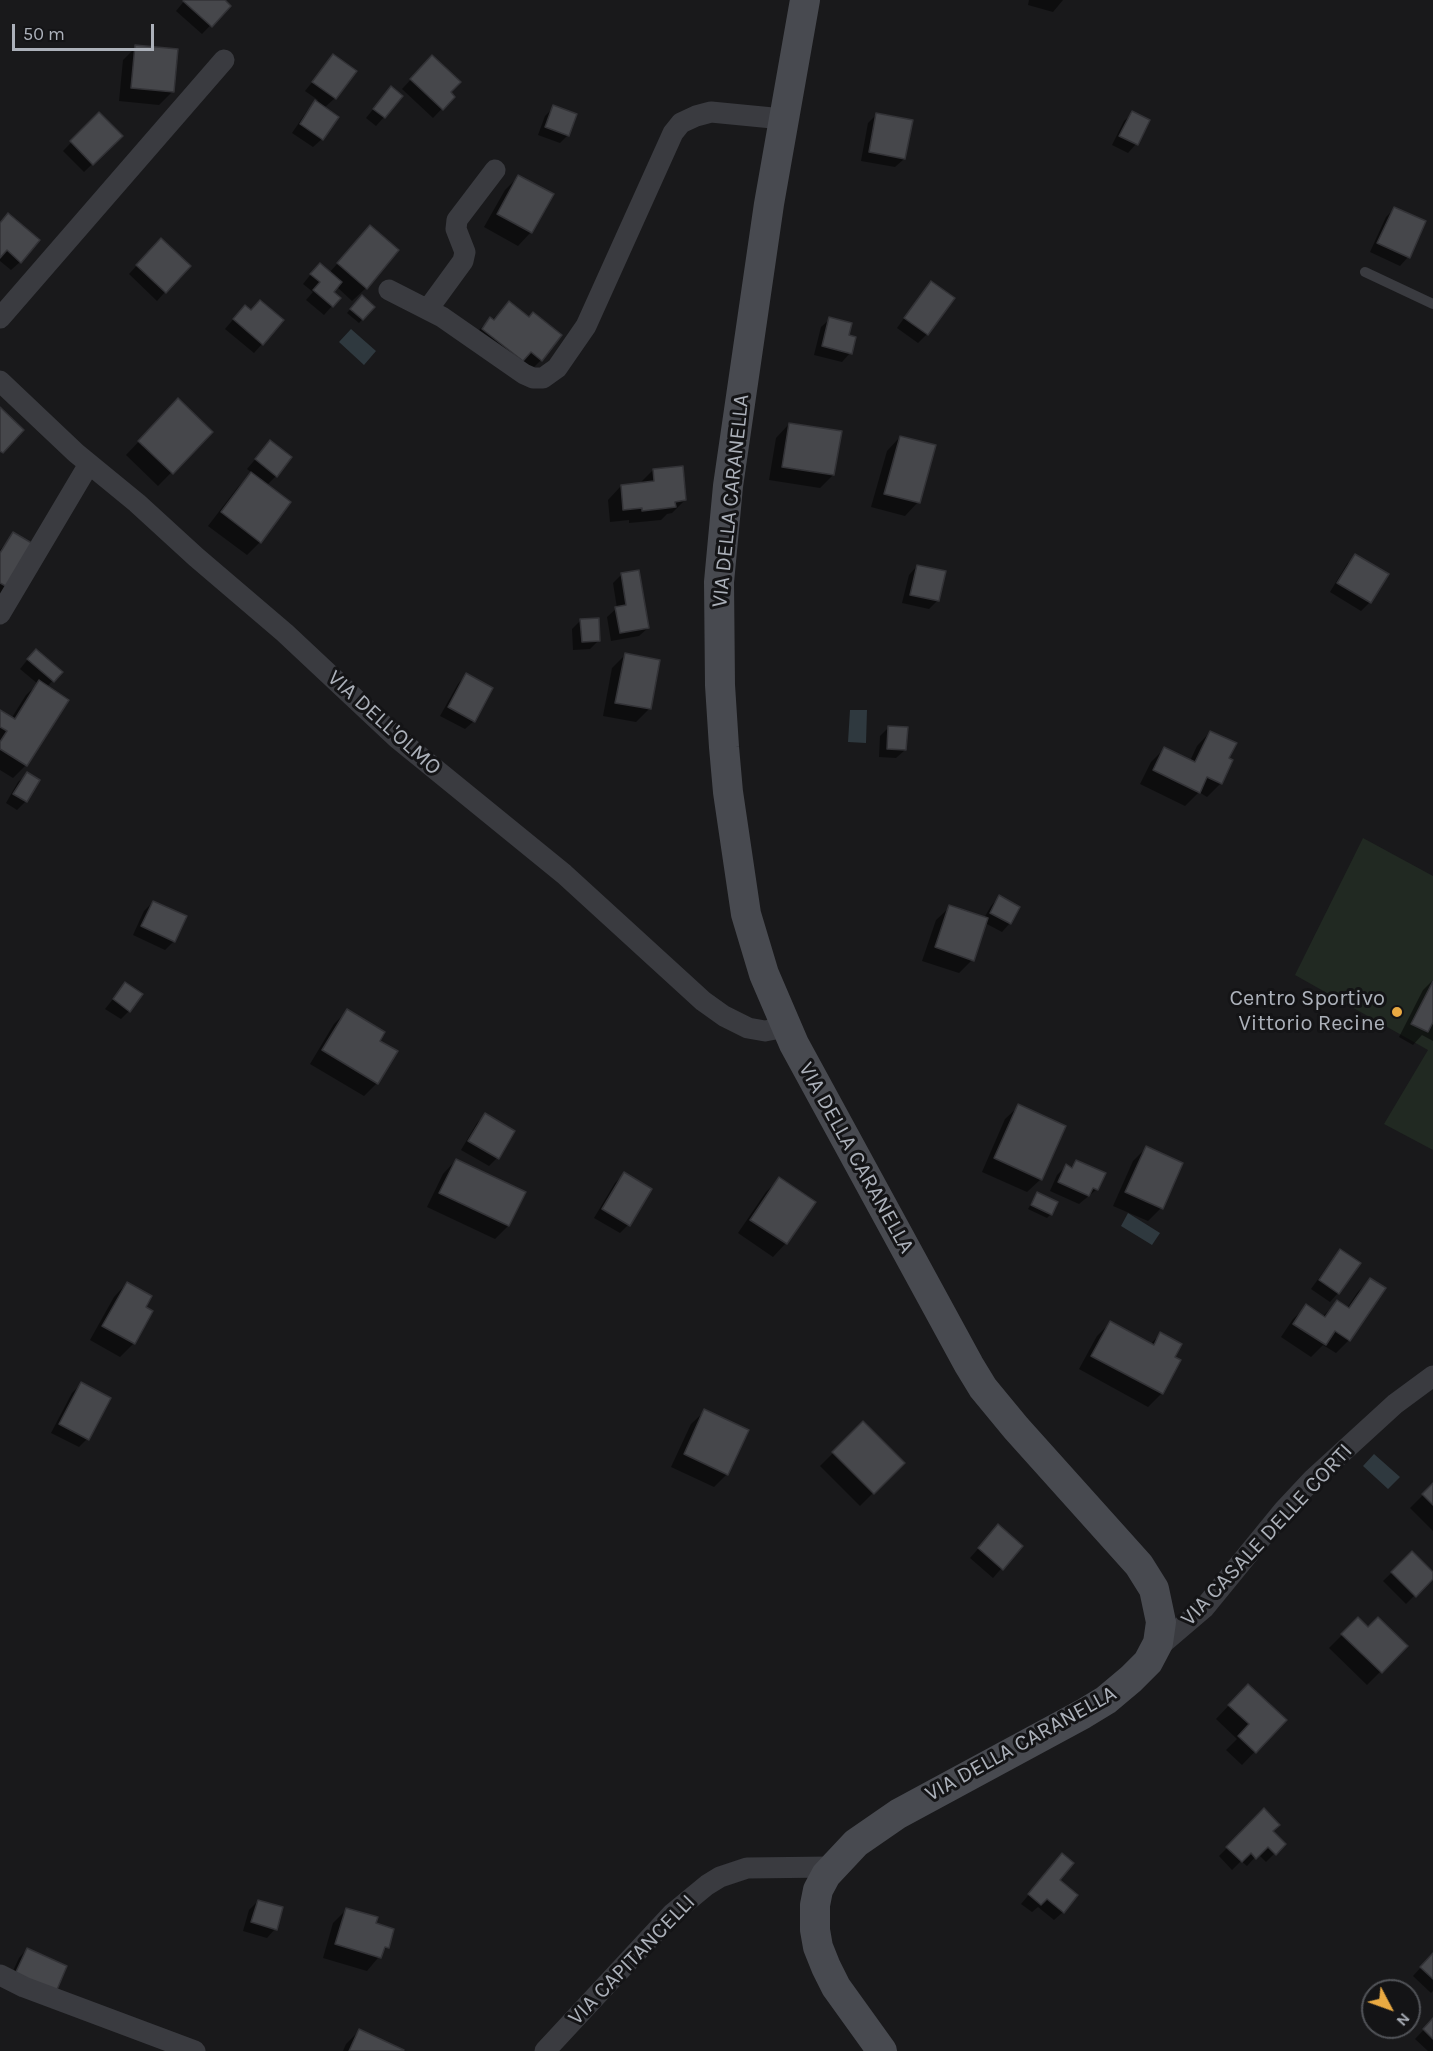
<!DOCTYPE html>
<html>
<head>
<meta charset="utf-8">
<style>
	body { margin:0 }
	#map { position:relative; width:1433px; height:2051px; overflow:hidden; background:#19191b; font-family:Karla,sans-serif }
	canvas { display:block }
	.north { position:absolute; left:1361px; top:1979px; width:60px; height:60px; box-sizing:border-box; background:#141416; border:2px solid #515358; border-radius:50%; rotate:131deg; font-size:16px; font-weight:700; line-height:24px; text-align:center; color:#acb1ba }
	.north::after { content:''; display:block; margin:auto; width:21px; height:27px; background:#eaaa42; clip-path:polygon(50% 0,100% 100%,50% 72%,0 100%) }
	.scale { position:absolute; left:12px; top:24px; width:142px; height:27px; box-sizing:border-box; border:3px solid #acb1ba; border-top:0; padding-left:8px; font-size:18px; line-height:21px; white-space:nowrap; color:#acb1ba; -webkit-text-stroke:4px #141416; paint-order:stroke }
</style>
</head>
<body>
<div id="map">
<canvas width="1433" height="2051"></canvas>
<div class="north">N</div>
<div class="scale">50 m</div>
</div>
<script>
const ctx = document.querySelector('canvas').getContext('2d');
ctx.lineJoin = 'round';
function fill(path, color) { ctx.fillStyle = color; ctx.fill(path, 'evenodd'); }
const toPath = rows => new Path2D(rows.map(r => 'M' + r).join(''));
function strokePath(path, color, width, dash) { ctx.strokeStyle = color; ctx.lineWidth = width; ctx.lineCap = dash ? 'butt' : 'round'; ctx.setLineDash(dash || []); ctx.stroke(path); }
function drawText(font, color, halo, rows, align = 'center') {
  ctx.font = font + ' Karla,sans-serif'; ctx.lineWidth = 6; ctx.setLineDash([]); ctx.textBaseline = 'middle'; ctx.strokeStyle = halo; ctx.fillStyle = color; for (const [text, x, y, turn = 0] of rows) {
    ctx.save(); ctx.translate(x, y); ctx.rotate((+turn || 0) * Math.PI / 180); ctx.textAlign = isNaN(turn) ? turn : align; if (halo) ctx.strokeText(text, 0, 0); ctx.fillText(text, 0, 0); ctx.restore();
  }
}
fill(toPath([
	[1363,838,1433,876,1433,1150,1384,1124,1428,1050,1295,975]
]), '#212922');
fill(toPath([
	[351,329,376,351,364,365,339,342],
	[850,710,867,710,866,743,848,742],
	[1128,1213,1160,1233,1152,1245,1121,1226],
	[1374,1454,1400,1477,1388,1489,1363,1466]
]), '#2f393f');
fill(toPath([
	[185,0,223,0,229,6,202,34,176,11],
	[1029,0,1063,0,1053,12,1028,5],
	[136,47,172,92,159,105,119,101,123,60],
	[333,56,355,71,335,98,324,108,322,139,313,147,292,133,307,111,318,100,305,91],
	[432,57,449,93,453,97,433,118,402,89],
	[383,97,384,117,376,126,366,118],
	[554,107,568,135,560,143,538,135,545,116],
	[1133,113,1148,121,1136,144,1128,153,1112,145,1124,121],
	[99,114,121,136,84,172,63,151],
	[877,114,904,159,895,167,861,161,868,123],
	[518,177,552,195,531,232,518,246,484,227,505,190],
	[1395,208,1424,222,1408,257,1400,266,1370,252,1386,217],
	[0,223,20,262,11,270,0,261],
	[370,227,366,288,352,301,337,287,332,293,332,306,324,315,306,300,313,292,303,284,311,274,329,273],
	[153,248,165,292,157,301,129,274],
	[931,283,953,298,927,334,918,343,897,328,923,292],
	[358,301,373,307,359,323,347,313],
	[509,303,541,360,528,373,477,332,490,319,492,320],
	[237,315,262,344,254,353,225,329],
	[830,319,847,336,850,353,842,362,814,355,821,327],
	[165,414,211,432,158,486,126,455],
	[789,424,833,475,820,488,769,480,776,438],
	[900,437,918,502,905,516,871,507,887,451],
	[270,442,276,476,266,486,260,542,247,555,208,526,238,487,252,473,247,469],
	[653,470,685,500,672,513,667,514,661,520,629,523,629,520,610,522,608,500,621,486,639,484],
	[13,534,32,545,0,595,0,550],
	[1355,556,1370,602,1361,611,1330,592,1347,564],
	[917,566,938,600,929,609,902,603,909,575],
	[622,574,648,628,639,636,611,641,607,617,617,608,613,583],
	[581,620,599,640,590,649,573,650,572,629],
	[625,655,649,709,636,722,603,716,612,668],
	[28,659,60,672,47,687,26,765,13,778,0,770,0,711,11,719,26,695,38,684,20,669],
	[466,675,474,721,465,729,440,716,458,684],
	[889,727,905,750,896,758,879,757,880,736],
	[1210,732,1227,759,1231,761,1221,783,1207,797,1199,792,1185,806,1140,784,1151,762,1164,749,1190,761,1197,746],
	[27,774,26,801,17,810,6,803,18,782],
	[999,897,1010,923,1002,932,985,923,972,960,959,973,922,961,936,920,950,907,984,918,991,906],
	[153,902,174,941,165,950,133,935,144,911],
	[1433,980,1433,1041,1422,1035,1413,1045,1399,1037,1423,990],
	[125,984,129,1011,121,1019,105,1009],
	[347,1011,378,1041,377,1083,364,1096,310,1064,334,1024],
	[1019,1106,1041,1179,1027,1192,982,1172,1005,1119],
	[485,1115,497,1158,489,1166,461,1150,477,1123],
	[1146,1148,1161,1208,1148,1221,1113,1206,1133,1161],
	[456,1160,524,1193,508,1226,495,1239,427,1207,443,1174],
	[1076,1162,1097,1189,1079,1204,1050,1191,1057,1175,1066,1166,1070,1168],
	[624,1174,628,1225,620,1233,594,1218,615,1183],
	[779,1179,814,1202,786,1243,773,1257,738,1233,766,1192],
	[1037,1193,1051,1214,1047,1218,1028,1209],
	[1340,1251,1338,1293,1330,1302,1311,1289,1332,1260],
	[1370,1279,1349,1340,1336,1353,1323,1345,1311,1357,1281,1337,1293,1319,1307,1306,1322,1317,1337,1302,1347,1308,1357,1293],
	[127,1283,144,1308,151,1312,134,1343,120,1357,90,1340,114,1297],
	[1110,1323,1150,1345,1160,1334,1173,1357,1162,1393,1148,1407,1079,1369,1097,1336],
	[81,1384,87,1439,79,1447,51,1433,72,1393],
	[705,1411,727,1474,714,1487,671,1467,691,1424],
	[863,1423,903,1463,860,1506,820,1466],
	[1433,1485,1433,1531,1410,1508],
	[990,1535,1021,1546,993,1578,970,1558],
	[1412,1553,1433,1574,1433,1577,1406,1604,1383,1581],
	[1358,1619,1368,1629,1406,1646,1367,1685,1329,1648],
	[1235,1699,1285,1720,1242,1765,1226,1750,1237,1739,1216,1719],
	[1264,1811,1271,1831,1284,1844,1266,1862,1258,1854,1247,1866,1241,1861,1232,1870,1219,1856],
	[1062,1855,1058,1880,1063,1912,1054,1920,1038,1907,1032,1912,1021,1904],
	[258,1901,275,1929,267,1938,243,1931,249,1910],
	[347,1909,374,1924,387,1947,367,1971,323,1958,333,1923],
	[27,1949,65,1966,8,1982,19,1958],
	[1433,1954,1433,1991,1431,1993,1413,1976],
	[1433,2020,1433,2051,1428,2051,1415,2039],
	[359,2031,402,2051,343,2051,346,2044]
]), '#0007');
const building = toPath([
	[184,0,225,0,231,6,212,27,183,1,184,0],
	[135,45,178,49,174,92,131,88,135,45],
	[333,54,357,71,336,99,312,82,333,54],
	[432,55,461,82,451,92,455,97,443,110,410,79,432,55],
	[391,86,403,96,385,118,373,109,391,86],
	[315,100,339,117,323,140,300,124,315,100],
	[553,105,577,114,569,136,545,127,553,105],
	[1132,111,1150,120,1138,145,1119,136,1132,111],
	[99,112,123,136,93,165,70,141,99,112],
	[876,113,913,120,905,159,869,152,876,113],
	[518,175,554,194,532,233,497,214,518,175],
	[1394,207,1426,221,1410,258,1377,243,1394,207],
	[8,213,40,240,21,263,7,250,0,258,0,223,8,213],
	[370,225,399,250,367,289,337,263,370,225],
	[161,238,191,266,166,293,136,265,161,238],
	[320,263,342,282,334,292,341,298,333,307,313,290,320,282,310,274,320,263],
	[931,281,955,298,928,335,904,318,931,281],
	[362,295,375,307,363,320,350,309,362,295],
	[260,300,284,320,263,345,233,319,245,305,251,310,260,300],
	[509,301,529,317,533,312,562,335,542,361,531,352,523,361,482,329,490,317,494,320,509,301],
	[829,317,852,323,849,335,856,337,852,354,822,346,829,317],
	[178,398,213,432,173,474,138,441,178,398],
	[0,407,24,430,3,453,0,451,0,407],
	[789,423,842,431,834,475,782,467,789,423],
	[900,436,936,445,920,503,884,494,900,436],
	[270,440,292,457,277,477,255,459,270,440],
	[683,466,686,500,675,502,676,507,642,511,642,508,623,510,621,485,654,481,653,469,683,466],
	[251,472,291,502,261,543,221,512,251,472],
	[13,532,35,545,9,588,0,583,0,553,13,532],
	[1355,554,1389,574,1371,603,1337,583,1355,554],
	[917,565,946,571,939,601,910,595,917,565],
	[639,570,649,628,620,633,615,607,626,605,621,573,639,570],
	[599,618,600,641,582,642,580,619,599,618],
	[36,649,63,672,54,682,27,659,36,649],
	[625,653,660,660,651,709,615,703,625,653],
	[466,673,493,688,475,722,448,707,466,673],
	[39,680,69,700,27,766,0,749,0,742,7,731,0,727,0,710,15,719,39,680],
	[888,726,908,727,906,750,887,749,888,726],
	[1210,731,1237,743,1229,758,1233,760,1222,784,1207,777,1200,793,1153,770,1164,747,1195,762,1210,731],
	[27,772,40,780,27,802,13,794,27,772],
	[999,895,1020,907,1011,924,990,913,999,895],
	[153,901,187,916,175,942,141,926,153,901],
	[949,905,988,918,974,961,935,947,949,905],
	[1433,981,1433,1022,1428,1032,1411,1024,1433,981],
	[125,982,143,994,130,1012,113,999,125,982],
	[347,1009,385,1032,380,1041,398,1051,378,1084,322,1050,347,1009],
	[1018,1104,1066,1126,1042,1180,994,1158,1018,1104],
	[485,1113,515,1131,499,1159,468,1141,485,1113],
	[1146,1146,1183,1163,1163,1209,1125,1192,1146,1146],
	[456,1159,526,1192,509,1226,439,1193,456,1159],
	[1076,1160,1106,1173,1098,1190,1093,1188,1089,1196,1058,1182,1066,1164,1072,1168,1076,1160],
	[624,1172,652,1189,630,1226,602,1209,624,1172],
	[779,1177,816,1202,787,1244,750,1220,779,1177],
	[1037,1192,1058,1202,1052,1215,1031,1205,1037,1192],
	[1340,1249,1361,1263,1339,1294,1319,1280,1340,1249],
	[1370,1278,1386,1288,1350,1341,1335,1331,1326,1345,1293,1324,1306,1304,1325,1317,1337,1300,1349,1308,1370,1278],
	[127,1282,152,1296,146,1307,153,1311,135,1344,102,1326,127,1282],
	[1110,1321,1154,1345,1160,1332,1182,1344,1175,1357,1181,1360,1163,1394,1091,1356,1110,1321],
	[81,1382,111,1398,89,1440,59,1424,81,1382],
	[704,1409,749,1430,728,1475,684,1454,704,1409],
	[863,1421,905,1463,874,1494,832,1452,863,1421],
	[1433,1483,1433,1505,1422,1494,1433,1483],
	[998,1524,1023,1546,1003,1570,978,1548,998,1524],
	[1412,1551,1433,1572,1433,1579,1416,1597,1391,1572,1412,1551],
	[1358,1617,1368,1627,1378,1617,1408,1646,1382,1673,1341,1634,1358,1617],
	[1248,1684,1287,1720,1256,1753,1238,1736,1249,1724,1228,1705,1248,1684],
	[1264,1808,1280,1825,1273,1831,1286,1844,1276,1855,1268,1847,1256,1859,1251,1853,1242,1862,1226,1847,1264,1808],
	[1062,1853,1074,1863,1060,1880,1078,1895,1064,1913,1047,1899,1041,1905,1028,1894,1062,1853],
	[258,1900,283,1907,277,1930,251,1922,258,1900],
	[346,1908,378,1917,376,1923,394,1929,389,1948,385,1947,381,1958,335,1944,346,1908],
	[27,1948,67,1966,56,1992,15,1974,27,1948],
	[1433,1953,1433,1979,1420,1967,1433,1953],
	[1433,2018,1433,2039,1423,2029,1433,2018],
	[359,2029,404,2050,403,2051,349,2051,359,2029]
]);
fill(building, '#46474b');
strokePath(building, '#333337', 1.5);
strokePath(toPath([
	[1365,272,1433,304]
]), '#3a3b40', 10);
strokePath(toPath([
	[389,290,442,317,524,374,533,378,543,378,557,368,586,326,673,133,681,123,696,116,711,112,783,119],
	[428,309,463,261,465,252,456,229,457,220,495,170],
	[0,318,224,60],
	[0,381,76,453,137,503,196,557,285,633,397,738,564,874,703,1001,724,1016,748,1028,765,1031,786,1027],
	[0,614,89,464],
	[1156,1649,1204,1608,1284,1510,1313,1479,1395,1404,1433,1376],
	[0,1975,24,1987,195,2051],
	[545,2051,673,1913,707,1885,720,1877,747,1868,831,1867]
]), '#3a3b40', 21);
strokePath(toPath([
	[805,0,769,204,728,486,719,582,720,685,724,747,728,792,746,914,764,974,794,1044,969,1365,983,1388,1016,1428,1139,1565,1154,1589,1161,1622,1158,1643,1148,1662,1131,1679,1106,1700,1083,1714,898,1814,856,1843,826,1875,818,1890,815,1905,815,1930,818,1947,826,1967,836,1987,882,2051]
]), '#484a50', 30);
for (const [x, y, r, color] of [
	[1397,1012,6,"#eaaa42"]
]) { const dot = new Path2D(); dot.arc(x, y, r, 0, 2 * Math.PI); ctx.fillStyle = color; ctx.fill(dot); strokePath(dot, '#141416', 2); }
drawText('22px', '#acb1ba', '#141416', [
	["VIA DELLA CARANELLA",731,501,-84],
	["VIA DELL'OLMO",384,723,42],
	["VIA DELLA CARANELLA",856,1158,61],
	["VIA CASALE DELLE CORTI",1267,1535,-47],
	["VIA DELLA CARANELLA",1021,1744,-29],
	["VIA CAPITANCELLI",632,1960,-46]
]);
drawText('22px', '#acb1ba', '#141416', [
	["Centro Sportivo",1385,999],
	["Vittorio Recine",1385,1024]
], 'right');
</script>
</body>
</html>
